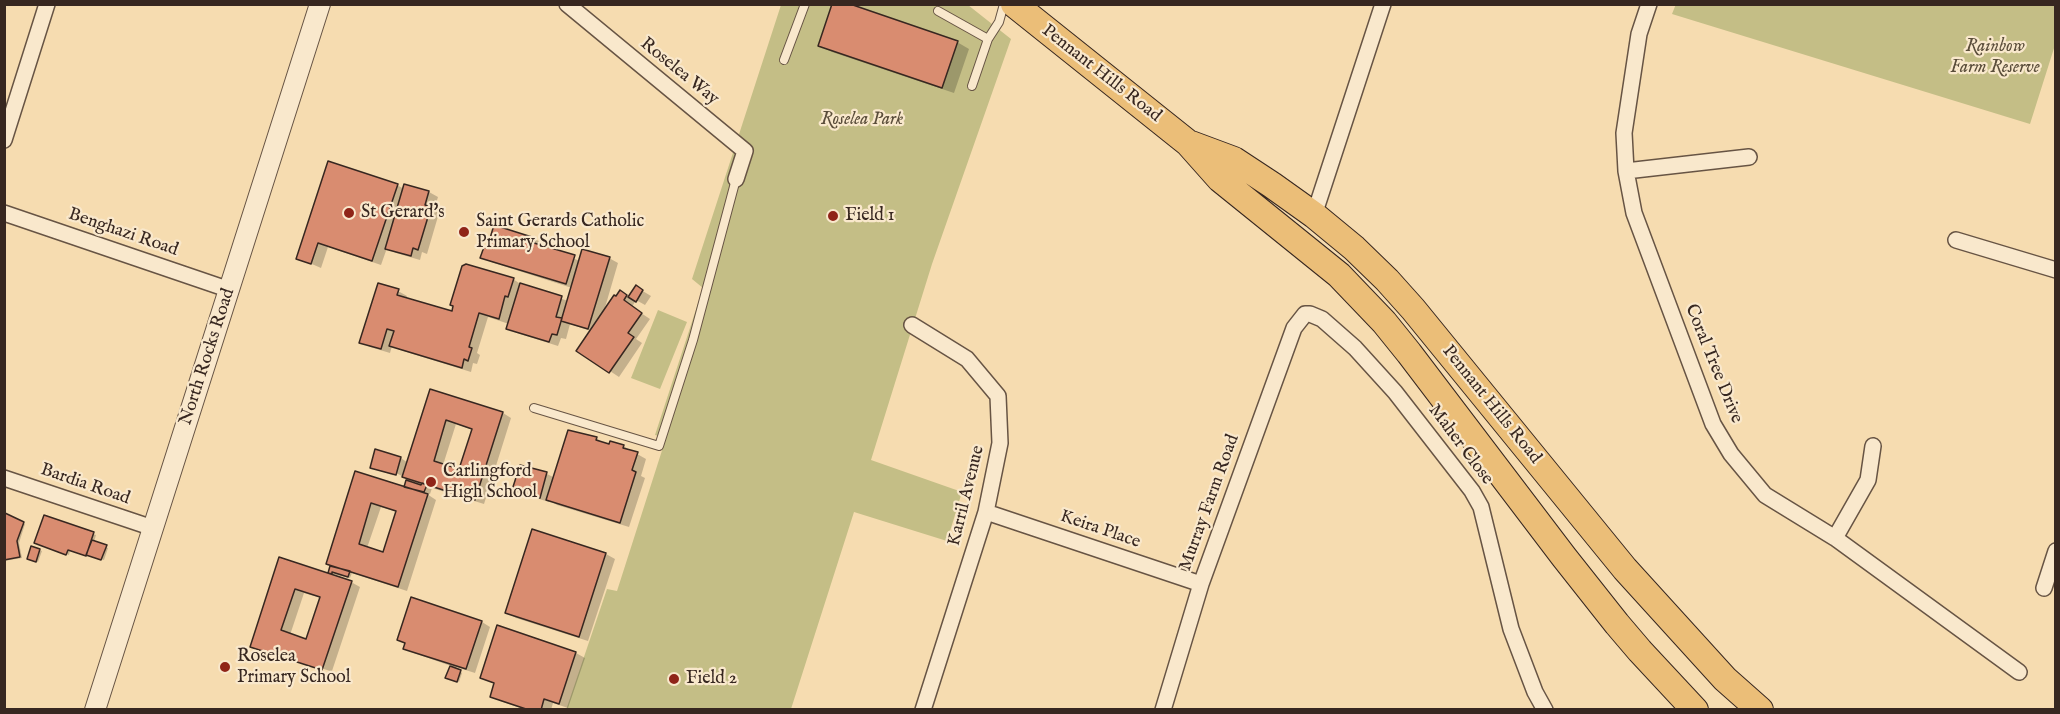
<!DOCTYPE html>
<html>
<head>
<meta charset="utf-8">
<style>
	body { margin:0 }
	#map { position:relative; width:2060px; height:714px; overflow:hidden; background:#f6dcb0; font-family:"IM FELL English",serif }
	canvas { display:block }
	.frame { position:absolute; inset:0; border:6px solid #372720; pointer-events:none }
</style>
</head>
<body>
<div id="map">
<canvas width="2060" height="714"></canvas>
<div class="frame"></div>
</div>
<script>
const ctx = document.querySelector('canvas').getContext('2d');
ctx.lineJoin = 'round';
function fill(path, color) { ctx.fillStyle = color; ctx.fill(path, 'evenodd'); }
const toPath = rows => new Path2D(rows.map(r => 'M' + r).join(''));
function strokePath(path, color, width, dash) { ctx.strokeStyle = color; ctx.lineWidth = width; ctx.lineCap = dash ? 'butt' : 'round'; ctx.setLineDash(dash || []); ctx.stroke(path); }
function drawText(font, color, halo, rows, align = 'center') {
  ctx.font = font + ' "IM FELL English",serif'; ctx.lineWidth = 4.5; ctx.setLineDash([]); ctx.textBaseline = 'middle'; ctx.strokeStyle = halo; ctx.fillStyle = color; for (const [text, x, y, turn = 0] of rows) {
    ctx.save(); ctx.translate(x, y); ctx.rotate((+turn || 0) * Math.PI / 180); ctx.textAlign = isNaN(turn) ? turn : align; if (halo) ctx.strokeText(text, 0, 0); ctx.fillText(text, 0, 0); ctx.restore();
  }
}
fill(toPath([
	[1676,4,2055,5,2055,45,2030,124,1672,14],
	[781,5,968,5,1011,39,932,264,871,460,962,492,947,541,854,512,791,709,566,710,607,589,617,591,666,438,655,435,703,288,692,279],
	[658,310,687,322,660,389,631,378]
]), '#c4be86');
fill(toPath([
	[957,42,969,49,954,93,832,52,820,46],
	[329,163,397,185,404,189,405,186,429,192,438,197,434,210,439,213,427,254,422,252,420,260,396,253,387,248,381,265,328,247,321,268,298,258],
	[535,239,544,244,543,247,580,261,609,258,618,263,604,311,620,292,630,298,636,287,651,296,645,305,636,300,632,307,650,319,636,339,642,343,619,377,578,350,591,331,570,324,566,339,561,338,558,346,517,333,508,328,509,324,488,317,477,353,480,355,477,364,473,363,471,372,400,350,392,346,390,353,370,347,361,342,398,291,407,296,406,299,453,313,513,279,522,285,568,301,572,288,491,262,482,257],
	[431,391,503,413,511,418,484,504,432,488,430,494,424,492,436,500,407,591,352,573,350,578,332,574,330,572,356,473,405,488,418,484,390,470,388,473,394,476,372,467,376,451,401,458,408,463],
	[456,424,473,430,460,470,443,465],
	[381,507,397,512,384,554,367,548],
	[596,438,605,444,623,446,646,459,641,476,645,478,629,527,557,505,549,500,549,502,523,494,514,489,521,467,547,474,555,478],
	[6,515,25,524,19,543,22,558,4,561],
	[45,516,96,535,94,542,108,548,104,560,70,550,69,555,38,544],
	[533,531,606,554,615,559,588,641,516,618,507,613],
	[32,547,42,551,38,562,31,560],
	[280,559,351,582,360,587,331,674,329,674,330,671,259,648,259,650,251,646],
	[304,593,321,598,307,641,290,635],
	[412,599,482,622,490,627,475,673,456,667,462,673,459,682,449,678,447,677,451,666,414,653,405,648],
	[498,627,576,653,585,658,568,708,553,703,551,710,526,710,500,701,491,696,495,684,481,677]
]), '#0003');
const building = toPath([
	[832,4,850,4,958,41,942,88,818,46,832,4],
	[328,161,398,184,372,261,318,243,311,264,296,259,328,161],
	[404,184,429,191,425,205,431,207,418,250,413,248,411,256,385,249,404,184],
	[494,225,535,238,534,243,575,255,566,284,480,258,484,247,487,248,494,225],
	[582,249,610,257,588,329,561,321,582,249],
	[466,264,514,278,508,297,505,296,499,319,479,313,469,347,472,348,468,361,464,359,462,368,389,346,394,331,387,329,381,349,359,343,378,283,399,289,397,295,452,311,453,306,450,305,462,266,466,264],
	[520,283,562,296,556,317,562,318,557,335,552,334,549,342,506,329,520,283],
	[636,285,643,290,636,302,628,297,636,285],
	[620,290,627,295,624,300,642,313,628,333,634,337,609,373,576,351,614,295,616,296,620,290],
	[430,389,503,412,475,500,402,477,430,389],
	[446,420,472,429,459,469,434,461,446,420],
	[568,430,597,437,596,440,609,444,610,441,624,445,623,448,638,452,632,470,636,472,620,523,546,500,568,430],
	[375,449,401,457,396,475,370,468,375,449],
	[520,465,547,472,540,498,512,490,520,465],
	[355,471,428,494,398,587,326,564,355,471],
	[371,503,396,511,383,552,359,544,371,503],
	[406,480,421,485,422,483,427,485,424,492,404,487,406,480],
	[5,513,24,522,17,541,20,557,4,560,5,513],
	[44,515,94,532,86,556,68,550,66,555,34,543,44,515],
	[532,529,606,553,579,637,505,613,532,529],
	[92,540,107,545,101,560,86,555,92,540],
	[31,546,40,549,36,562,27,559,31,546],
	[279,557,352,581,322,670,250,647,279,557],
	[295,589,320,597,306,639,281,630,295,589],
	[330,566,350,571,348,577,332,572,332,574,328,573,330,566],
	[411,597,482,621,466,669,403,649,405,643,397,640,411,597],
	[497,625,576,652,559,704,544,699,541,710,529,710,490,697,494,683,480,678,497,625],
	[450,666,461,670,457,682,445,678,450,666]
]);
fill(building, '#d98c70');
strokePath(building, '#372720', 1.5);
const service = toPath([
	[938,11,988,39],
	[784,60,805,4],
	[972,86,988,39,999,22,1004,4],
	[534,408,659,446,693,340,736,179]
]);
const minor = toPath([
	[567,4,745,151,736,179],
	[1649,4,1639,34,1624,133,1626,171,1634,213,1713,424,1731,454,1765,495,1835,538,2019,672],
	[4,140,47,4],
	[1626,171,1749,157],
	[4,213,230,290],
	[1314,215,1383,4],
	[1956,240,2056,270],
	[912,325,967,359,998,396,1000,443,986,512,923,710],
	[4,478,153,528],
	[986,512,1201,584],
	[1835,538,1868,480,1873,446],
	[2044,588,2056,551],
	[1163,710,1201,584,1294,328,1305,314,1310,314,1322,319,1355,348,1395,392,1472,491,1481,507,1511,629,1535,692,1545,710]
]);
const tertiary = toPath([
	[95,710,320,4]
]);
const trunk = toPath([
	[1014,4,1188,143,1220,179,1339,275,1384,322,1409,353,1564,557,1617,624,1640,651,1695,710],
	[1191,144,1234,160,1272,185,1314,215,1354,248,1387,280,1413,309,1625,569,1725,679,1760,710]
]);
strokePath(service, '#675444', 10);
strokePath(minor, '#675444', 18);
strokePath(tertiary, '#675444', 22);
strokePath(trunk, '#372720', 28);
strokePath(service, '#f9e8cc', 8);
strokePath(minor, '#f9e8cc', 15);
strokePath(tertiary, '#f9e8cc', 20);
strokePath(trunk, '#ebbe78', 26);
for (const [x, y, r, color] of [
	[349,213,6,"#8f2418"],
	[833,216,6,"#8f2418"],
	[464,232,6,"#8f2418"],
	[431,482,6,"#8f2418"],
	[225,667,6,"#8f2418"],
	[674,679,6,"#8f2418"]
]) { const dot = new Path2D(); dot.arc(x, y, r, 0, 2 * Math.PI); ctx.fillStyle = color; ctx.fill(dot); strokePath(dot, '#f9e8cc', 2); }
drawText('italic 18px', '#5a4d3a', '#f9e8cc', [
	["Rainbow",1995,47],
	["Farm Reserve",1995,68],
	["Roselea Park",862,120]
]);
drawText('18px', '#372720', '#f9e8cc', [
	["Roselea Way",679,72,39],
	["Pennant Hills Road",1101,74,38],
	["Benghazi Road",123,233,19],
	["North Rocks Road",208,357,-72],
	["Coral Tree Drive",1713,364,68],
	["Pennant Hills Road",1491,405,51],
	["Maher Close",1460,445,53],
	["Bardia Road",85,485,19],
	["Karril Avenue",967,496,-76],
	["Murray Farm Road",1210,503,-70],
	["Keira Place",1100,530,19]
]);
drawText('18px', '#372720', '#f9e8cc', [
	["St Gerard's",361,213],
	["Field 1",845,216],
	["Saint Gerards Catholic",476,222],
	["Primary School",476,243],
	["Carlingford",443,472],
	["High School",443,493],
	["Roselea",237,657],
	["Primary School",237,678],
	["Field 2",686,679]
], 'left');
</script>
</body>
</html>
